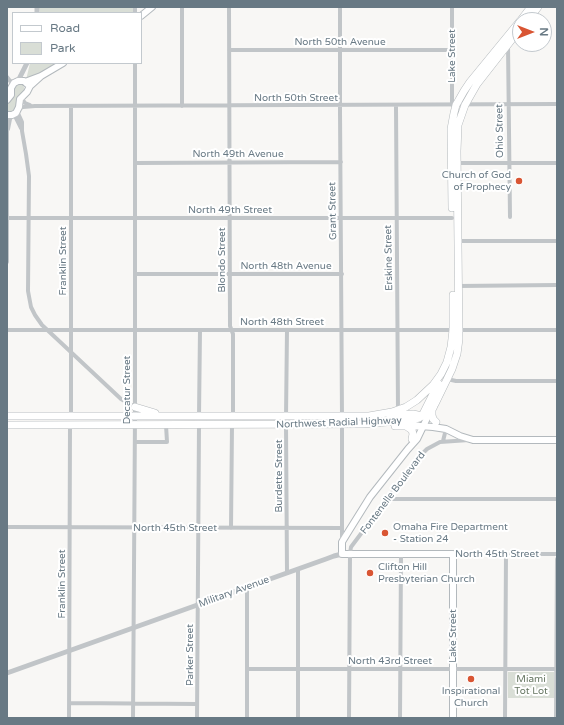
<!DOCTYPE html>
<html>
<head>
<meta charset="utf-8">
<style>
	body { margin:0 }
	#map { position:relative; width:564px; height:725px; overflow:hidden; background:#f8f7f5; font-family:"Varela Round",sans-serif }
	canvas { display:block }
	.frame { position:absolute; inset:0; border:8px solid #687984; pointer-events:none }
	.legend { position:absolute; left:12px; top:12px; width:130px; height:52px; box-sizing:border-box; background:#fff; border:1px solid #c3c9ce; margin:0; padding:5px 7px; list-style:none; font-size:12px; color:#687984 }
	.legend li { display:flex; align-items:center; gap:8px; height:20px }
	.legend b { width:20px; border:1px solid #c3c9ce }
	.north { position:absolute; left:512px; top:12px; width:40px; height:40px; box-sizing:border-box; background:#fff; border:1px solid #c3c9ce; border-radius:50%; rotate:90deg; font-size:11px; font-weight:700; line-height:16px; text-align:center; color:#687984 }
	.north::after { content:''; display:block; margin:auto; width:14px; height:18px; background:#d95533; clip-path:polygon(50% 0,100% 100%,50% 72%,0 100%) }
</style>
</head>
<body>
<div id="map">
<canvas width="564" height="725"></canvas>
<div class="frame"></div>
<ul class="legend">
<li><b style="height:5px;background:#fff"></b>Road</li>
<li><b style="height:11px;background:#d9ded6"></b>Park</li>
</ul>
<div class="north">N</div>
</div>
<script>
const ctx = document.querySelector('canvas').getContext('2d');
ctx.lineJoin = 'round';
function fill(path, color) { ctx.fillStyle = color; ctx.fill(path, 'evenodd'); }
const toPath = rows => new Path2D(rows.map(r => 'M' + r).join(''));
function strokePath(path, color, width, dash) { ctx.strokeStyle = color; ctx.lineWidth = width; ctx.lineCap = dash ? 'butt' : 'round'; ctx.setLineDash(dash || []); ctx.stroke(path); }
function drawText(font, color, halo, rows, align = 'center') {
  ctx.font = font + ' "Varela Round",sans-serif'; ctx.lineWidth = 4; ctx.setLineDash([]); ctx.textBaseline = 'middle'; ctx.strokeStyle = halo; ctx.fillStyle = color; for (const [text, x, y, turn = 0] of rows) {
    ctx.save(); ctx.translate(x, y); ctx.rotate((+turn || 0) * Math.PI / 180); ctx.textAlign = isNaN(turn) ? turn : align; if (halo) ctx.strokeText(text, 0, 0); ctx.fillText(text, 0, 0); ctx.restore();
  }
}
fill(toPath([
	[39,7,134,7,133,13,40,13],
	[30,63,59,63,32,79,26,80],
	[17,84,23,85,24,87,24,92,17,98,15,110,11,113,8,112,7,112,7,103,13,98,15,94,15,86],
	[508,672,554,672,554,698,508,698]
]), '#d9ded6');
const secondary = toPath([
	[141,16,152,7],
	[25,82,41,76,63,63],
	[7,100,11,95,11,88,14,83,18,81,24,81,27,84],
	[7,115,12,115,16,113,19,107,20,99,27,92,30,86,41,76],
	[430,412,417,439,408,449,370,497,350,529,342,542,342,554,453,554,453,718],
	[420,426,433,427,446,429,460,436,473,440,557,440]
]);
const primary = toPath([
	[521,20,531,7],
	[528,20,538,7],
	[452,208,451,129,454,113,456,105,464,91,470,82,520,21],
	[434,406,432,410,432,415,433,419,436,422],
	[135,407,155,413],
	[390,415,413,414,422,416,432,396,439,384],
	[7,416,369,416,392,412,406,407,417,400,433,385,441,374,447,362,451,347,453,330,453,295],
	[7,425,363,424,411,420,419,418,426,414,435,404,452,369,457,354,459,339,457,151,458,125,465,105,477,84,520,29],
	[395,426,418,426],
	[406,426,412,430,413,434,412,439]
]);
strokePath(secondary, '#b3b9bd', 8);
strokePath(primary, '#b4b9bc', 8);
strokePath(toPath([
	[182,7,182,106],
	[229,7,230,326,233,334,233,416],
	[340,7,340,111,342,416],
	[452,7,452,105],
	[135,13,135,7],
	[508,45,510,217],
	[229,50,452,50],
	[7,77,10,81,15,82],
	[23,97,23,100,25,103,30,105],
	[396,106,398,410],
	[18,109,23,107,35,106,557,104],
	[17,111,22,122,22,131,26,154,29,176,28,291,31,307,35,315,42,325,121,399,135,407],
	[14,114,21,128],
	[7,127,7,262],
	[8,129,10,119,12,115],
	[136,163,341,162],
	[457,163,557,163],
	[7,218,452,218],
	[458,241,557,241],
	[135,274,342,274],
	[458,286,557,285],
	[7,330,557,330],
	[447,379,456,381,557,381],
	[71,416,71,106],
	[199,416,200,330],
	[286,417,287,330],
	[286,424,287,573],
	[443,441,446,429],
	[135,442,167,442,166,425],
	[387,499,557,499],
	[7,527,342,528],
	[231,528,232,425],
	[342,540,342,425],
	[453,554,557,554],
	[247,588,247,718],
	[247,669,557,669],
	[69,703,197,704],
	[69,718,70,425],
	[133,718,135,416,135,63],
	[197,718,199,425],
	[298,718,298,569],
	[349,718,350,553,351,547,396,487,423,453,427,449,440,442,469,440],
	[400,718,401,554],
	[505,718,506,554],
	[556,718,557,559]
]), '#c1c5c8', 4);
strokePath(toPath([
	[37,7,37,13],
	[18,81,27,63],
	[7,673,326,559,334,556,342,554]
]), '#c1c5c8', 5);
strokePath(secondary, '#fff', 6);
strokePath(primary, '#fff', 7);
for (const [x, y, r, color] of [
	[519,181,4,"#d95533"],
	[385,533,4,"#d95533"],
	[370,573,4,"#d95533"],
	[471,679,4,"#d95533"]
]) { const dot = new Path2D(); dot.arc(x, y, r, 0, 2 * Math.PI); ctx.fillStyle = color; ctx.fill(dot); strokePath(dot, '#fff', 1.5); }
drawText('10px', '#687984', '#fff', [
	["North 50th Avenue",340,42],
	["Lake Street",452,56,-90],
	["North 50th Street",296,98],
	["Ohio Street",500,131,-91],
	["North 49th Avenue",238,154],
	["North 49th Street",230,210],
	["Grant Street",333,211,-91],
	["Erskine Street",389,258,-91],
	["Blondo Street",222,260,-90],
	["Franklin Street",63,261,-90],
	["North 48th Avenue",286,266],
	["North 48th Street",282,322],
	["Decatur Street",127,390,-90],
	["Northwest Radial Highway",339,423,-2],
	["Burdette Street",279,476,-90],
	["Fontenelle Boulevard",393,493,-53],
	["North 45th Street",175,528],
	["North 45th Street",497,554],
	["Franklin Street",62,584,-90],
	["Military Avenue",234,592,-20],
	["Lake Street",453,636,-90],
	["Parker Street",190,655,-90],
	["North 43rd Street",390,661]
]);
drawText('10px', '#687984', '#fff', [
	["Church of God",511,175,"right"],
	["of Prophecy",511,187,"right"],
	["Omaha Fire Department",393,527],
	["- Station 24",393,539],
	["Clifton Hill",378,567],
	["Presbyterian Church",378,579],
	["Inspirational",471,691,"center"],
	["Church",471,703,"center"]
], 'left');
drawText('10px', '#677763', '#fff', [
	["Miami",531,679],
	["Tot Lot",531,691]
]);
</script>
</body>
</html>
